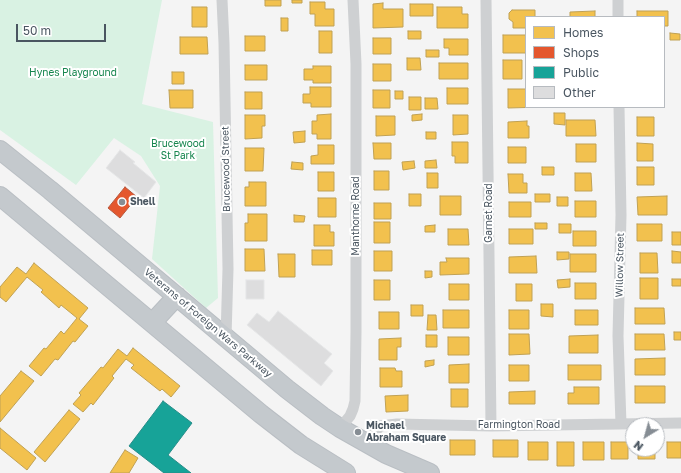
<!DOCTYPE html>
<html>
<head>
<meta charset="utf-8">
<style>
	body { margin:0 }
	#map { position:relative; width:681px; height:473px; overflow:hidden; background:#f4f4f4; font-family:"Golos Text",sans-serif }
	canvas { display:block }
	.legend { position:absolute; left:525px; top:16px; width:140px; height:92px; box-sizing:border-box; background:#fff; border:1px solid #b7bbc0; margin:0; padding:5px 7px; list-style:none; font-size:12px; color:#4a5661 }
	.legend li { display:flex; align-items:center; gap:8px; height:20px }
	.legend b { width:20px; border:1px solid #b7bbc0 }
	.north { position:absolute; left:625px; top:417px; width:40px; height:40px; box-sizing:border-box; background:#fff; border:1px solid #b7bbc0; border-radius:50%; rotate:217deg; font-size:11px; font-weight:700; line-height:16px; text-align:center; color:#4a5661 }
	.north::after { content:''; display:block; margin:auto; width:14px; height:18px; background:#868d94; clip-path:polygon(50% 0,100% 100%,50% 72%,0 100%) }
	.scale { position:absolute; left:16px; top:24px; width:90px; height:18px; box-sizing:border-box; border:2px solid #4a5661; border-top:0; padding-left:5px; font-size:12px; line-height:14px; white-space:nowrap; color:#4a5661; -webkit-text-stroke:3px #fff; paint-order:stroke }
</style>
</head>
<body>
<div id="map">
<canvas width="681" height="473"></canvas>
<ul class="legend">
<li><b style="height:11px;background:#f2c14e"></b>Homes</li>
<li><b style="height:11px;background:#e4572e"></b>Shops</li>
<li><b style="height:11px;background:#17a398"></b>Public</li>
<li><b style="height:11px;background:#ddddde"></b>Other</li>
</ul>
<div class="north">N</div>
<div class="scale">50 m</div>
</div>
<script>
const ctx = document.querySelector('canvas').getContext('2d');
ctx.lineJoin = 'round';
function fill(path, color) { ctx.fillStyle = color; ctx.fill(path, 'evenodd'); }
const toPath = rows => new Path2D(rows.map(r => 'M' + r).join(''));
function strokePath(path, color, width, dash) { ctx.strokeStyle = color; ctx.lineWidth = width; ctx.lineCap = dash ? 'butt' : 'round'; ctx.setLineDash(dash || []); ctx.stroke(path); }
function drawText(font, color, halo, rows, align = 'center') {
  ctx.font = font + ' "Golos Text",sans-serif'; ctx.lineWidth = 4; ctx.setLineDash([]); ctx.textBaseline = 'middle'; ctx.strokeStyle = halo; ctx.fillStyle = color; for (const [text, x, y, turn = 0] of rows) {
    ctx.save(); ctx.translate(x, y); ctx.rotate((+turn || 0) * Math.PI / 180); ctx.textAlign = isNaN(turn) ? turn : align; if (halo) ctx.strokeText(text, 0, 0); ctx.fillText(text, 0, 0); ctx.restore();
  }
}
fill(toPath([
	[0,0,162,0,142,104,213,122,218,298,206,308,152,259,160,186,141,156,114,138,76,185,0,130]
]), '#d9f2e3');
const homes = toPath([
	[265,0,281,0,281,6,265,6,265,0],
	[292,0,302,0,302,3,292,3,292,0],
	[310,2,325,2,325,9,334,9,334,26,315,26,315,14,310,14,310,2],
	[383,3,383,9,403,9,403,27,373,28,373,4,383,3],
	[410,4,433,4,433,16,410,16,410,4],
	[192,7,207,7,207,27,192,27,192,7],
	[437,7,462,7,462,14,468,14,468,28,437,28,437,7],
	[512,10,535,10,535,17,526,17,526,28,513,28,513,22,509,19,509,13,512,10],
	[595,11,595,17,570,17,570,12,595,11],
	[637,11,668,11,668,26,664,26,664,17,637,17,637,11],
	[281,18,288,18,288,31,281,31,281,18],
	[319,31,332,31,332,53,319,53,319,31],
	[408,31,421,31,421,39,408,39,408,31],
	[670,33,680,34,680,40,670,40,670,33],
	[503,35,526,35,526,53,503,53,503,35],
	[245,36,265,36,265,51,245,51,245,36],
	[180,37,207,37,208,54,180,54,180,37],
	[373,38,391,38,391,54,373,54,373,38],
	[444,39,468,39,468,55,449,55,449,48,444,48,444,39],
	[426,50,439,50,439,57,426,57,426,50],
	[407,58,420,58,421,70,407,70,407,58],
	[503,60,522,60,522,79,503,79,503,60],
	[439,63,468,63,468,79,439,79,439,63],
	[373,64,391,64,391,81,373,81,373,64],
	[245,65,267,65,267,80,245,80,245,65],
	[313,66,331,66,331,83,313,83,313,80,304,80,304,69,313,69,313,66],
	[172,72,184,72,184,84,172,84,172,72],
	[310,87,331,87,331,107,311,107,311,103,303,103,303,94,310,94,310,87],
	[447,88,468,88,468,104,447,104,447,88],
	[508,89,526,89,526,107,544,107,508,108,508,89],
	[169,90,193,90,193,108,170,108,169,90],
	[373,90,390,90,390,108,373,108,373,90],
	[395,91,403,91,403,99,395,99,395,91],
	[245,92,262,92,262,109,245,109,245,92],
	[409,97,421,97,421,110,409,110,409,97],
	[425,98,437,98,438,109,425,109,425,98],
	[554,113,565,113,565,125,554,124,554,113],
	[331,114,331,139,317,139,317,134,312,134,312,121,317,121,317,115,331,114],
	[422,114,422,120,412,121,412,115,422,114],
	[245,115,265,115,265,126,262,126,262,138,245,139,245,115],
	[453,115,468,115,468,134,453,135,453,115],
	[376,116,395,116,395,135,376,136,376,116],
	[637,117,654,117,654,136,637,136,637,117],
	[566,120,595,120,596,136,566,136,566,120],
	[527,121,527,126,529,126,529,138,508,138,508,122,527,121],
	[305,131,305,142,294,143,293,132,305,131],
	[426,132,436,132,436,139,426,139,426,132],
	[452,142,468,142,468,163,455,163,455,156,452,156,452,142],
	[373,143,391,143,391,159,374,159,373,143],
	[637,143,653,144,653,161,637,161,637,143],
	[576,144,596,144,596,162,576,162,576,144],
	[318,145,334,145,334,164,311,164,311,156,318,155,318,145],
	[508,147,526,147,526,163,508,163,508,147],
	[245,148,264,148,263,171,245,171,245,148],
	[436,160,437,168,425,168,425,161,436,160],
	[414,161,415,168,403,170,402,162,414,161],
	[292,162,303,163,303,170,291,169,292,162],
	[542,167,554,167,554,175,542,175,542,167],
	[637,167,654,167,654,185,637,185,637,167],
	[374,171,389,171,389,190,374,190,374,171],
	[318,172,334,172,334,191,318,191,318,172],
	[427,173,438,173,438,188,427,188,427,173],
	[575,173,591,173,592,191,575,191,575,173],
	[508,174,523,174,523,183,527,183,527,193,509,193,508,174],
	[249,182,266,182,266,206,245,206,245,187,249,187,249,182],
	[409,194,421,194,421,206,409,206,409,194],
	[535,194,550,194,550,202,535,202,535,194],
	[440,196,461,196,461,215,440,215,440,196],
	[667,196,667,215,638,215,637,197,667,196],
	[557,197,568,197,568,206,557,206,557,197],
	[318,198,336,198,336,217,318,217,318,198],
	[575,201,596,201,596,217,575,217,575,201],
	[509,202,531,202,531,217,509,217,509,202],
	[374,203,391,203,391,219,374,219,374,203],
	[248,214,267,214,267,241,245,241,245,223,248,223,248,214],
	[294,215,305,216,304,222,294,222,294,215],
	[374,222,390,222,390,243,374,243,374,222],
	[535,223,547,223,547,229,535,229,535,223],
	[559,224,571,224,571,233,559,233,559,224],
	[637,224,662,224,662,241,637,241,637,224],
	[314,225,330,225,330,232,334,232,334,246,314,246,314,225],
	[435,225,435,232,425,232,425,226,435,225],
	[448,229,468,229,469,245,448,245,448,229],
	[509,229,533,229,533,244,509,244,509,229],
	[573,231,596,231,596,246,573,246,573,231],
	[672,232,681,232,681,245,672,245,672,232],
	[245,249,264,249,265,271,245,271,245,249],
	[312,250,332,250,332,265,312,265,312,250],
	[374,251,392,251,392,271,374,271,374,251],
	[672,251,681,252,681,263,672,263,672,251],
	[557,252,569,252,569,259,557,260,557,252],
	[640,253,657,253,658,273,640,273,640,253],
	[278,254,295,254,295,277,279,277,278,254],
	[570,254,596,254,596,272,570,272,570,254],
	[536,256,537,273,509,273,509,257,536,256],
	[446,258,469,258,469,274,440,275,440,262,447,262,446,258],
	[34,263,88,308,79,319,88,326,75,342,73,341,58,360,55,359,41,376,29,366,44,348,46,349,61,331,64,334,77,318,61,305,59,308,41,292,43,290,27,277,6,302,0,297,0,287,17,267,26,274,34,263],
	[425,271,432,271,432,277,425,278,425,271],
	[640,278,658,278,658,299,640,299,640,278],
	[570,279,570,287,558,288,557,280,570,279],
	[672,279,681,279,681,286,672,286,672,279],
	[374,280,390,280,390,300,374,300,374,280],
	[575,283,596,283,596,299,575,299,575,283],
	[449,284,469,284,469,300,449,300,449,284],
	[516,284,532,284,532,301,516,301,516,284],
	[541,304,553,304,553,317,541,316,541,304],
	[411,305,423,305,423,316,411,316,411,305],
	[635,308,664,308,665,324,635,324,635,308],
	[443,310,469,310,469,328,443,328,443,310],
	[509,310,529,310,529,329,509,329,509,310],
	[575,310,598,310,598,325,575,325,575,310],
	[379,312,399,312,399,329,379,329,379,312],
	[428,315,436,315,437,330,427,330,428,315],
	[674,332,681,332,681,340,674,340,674,332],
	[509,334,529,334,530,354,509,355,509,334],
	[635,334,664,334,665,350,635,350,635,334],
	[426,335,437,335,437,347,426,347,426,335],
	[598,335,598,353,569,353,569,336,598,335],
	[448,337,469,337,469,355,448,355,448,337],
	[401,338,401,347,397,347,397,360,379,360,379,339,401,338],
	[133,348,180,386,171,397,162,389,160,391,131,368,134,365,126,359,112,376,114,378,93,405,91,403,83,412,73,404,81,395,79,393,101,367,103,368,118,349,127,356,133,348],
	[665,358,665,375,635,375,635,359,665,358],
	[434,360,434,365,425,367,425,361,434,360],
	[469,364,469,383,449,383,449,365,469,364],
	[509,365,529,365,529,381,509,381,509,365],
	[568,365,601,365,601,380,568,380,568,365],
	[380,368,395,368,396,371,402,371,402,387,380,387,380,368],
	[21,371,34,381,0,422,0,396,21,371],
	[635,386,665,386,665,403,635,403,635,386],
	[574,387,599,387,599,404,568,404,568,393,574,393,574,387],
	[451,389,468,389,468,407,451,407,451,389],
	[535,391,535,404,509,404,509,392,535,391],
	[408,395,408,411,386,412,385,396,408,395],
	[69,410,80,419,45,462,34,452,69,410],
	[0,428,36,458,27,470,0,448,0,428],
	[450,440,475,440,475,455,450,455,450,440],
	[493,440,518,440,518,457,493,457,493,440],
	[528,442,548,442,548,460,528,460,528,442],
	[557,442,574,442,574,466,557,466,557,442],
	[583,442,604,442,604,460,583,460,583,442],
	[611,442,628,442,628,459,611,459,611,442],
	[667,442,681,442,681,458,667,458,667,442],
	[638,449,655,449,655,459,638,459,638,449],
	[125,450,138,458,129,473,110,473,125,450]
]);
fill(homes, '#f2c14e');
strokePath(homes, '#c0a154', 1);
const shops = toPath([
	[125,187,137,197,120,218,108,208,125,187]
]);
fill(shops, '#e4572e');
strokePath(shops, '#b6573d', 1);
const public = toPath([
	[163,401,192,423,168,455,191,473,164,473,129,446,163,401]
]);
fill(public, '#17a398');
strokePath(public, '#268c88', 1);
const building = toPath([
	[120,150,135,162,133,163,156,182,144,198,106,168,120,150],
	[246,280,264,280,264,299,246,299,246,280],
	[278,311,332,354,324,363,333,371,321,386,247,325,257,313,269,322,278,311]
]);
fill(building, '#ddddde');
strokePath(building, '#e5e6e7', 1);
const trunk = toPath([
	[0,150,50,190,287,389,322,416,340,428,386,454,430,473],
	[0,196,261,414,301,445,346,473],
	[152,323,177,296]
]);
strokePath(trunk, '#b9bec3', 20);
strokePath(toPath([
	[222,0,224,43,228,269,226,337],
	[486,0,491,426],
	[618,0,618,17],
	[619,107,621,215,618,336,621,424],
	[340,428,350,416,353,409,355,401,356,332,356,64,353,0],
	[365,443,380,426,397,424,491,426,681,423]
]), '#ced0d2', 11);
strokePath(trunk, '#c4c9cd', 18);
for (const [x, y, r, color] of [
	[122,202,4,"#868d94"],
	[358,432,4,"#868d94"]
]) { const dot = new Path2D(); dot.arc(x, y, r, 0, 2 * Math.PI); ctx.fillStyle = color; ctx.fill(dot); strokePath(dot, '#fff', 1.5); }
drawText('10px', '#17864f', '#fff', [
	["Hynes Playground",73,73],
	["Brucewood",178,144],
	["St Park",178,156]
]);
drawText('10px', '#4a5661', '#fff', [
	["Brucewood Street",226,169,-91],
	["Garnet Road",489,213,-90],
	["Manthorne Road",356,216,-90],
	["Willow Street",620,265,-89],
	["Veterans of Foreign Wars Parkway",208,323,40],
	["Farmington Road",519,425]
]);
drawText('bold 10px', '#4a5661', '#fff', [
	["Shell",130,202],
	["Michael",366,426],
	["Abraham Square",366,438]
], 'left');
</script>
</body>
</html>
